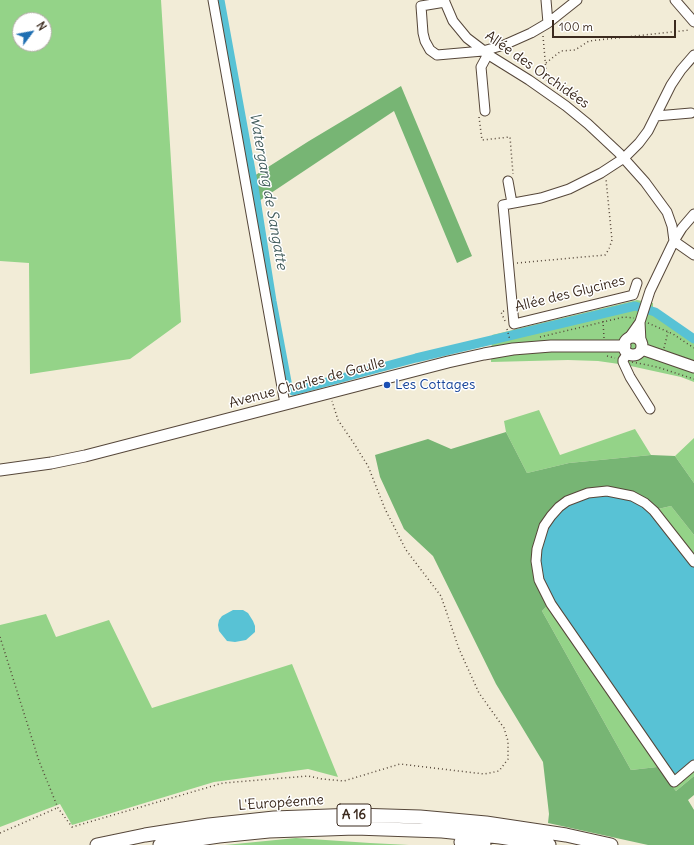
<!DOCTYPE html>
<html>
<head>
<meta charset="utf-8">
<style>
	body { margin:0 }
	#map { position:relative; width:694px; height:845px; overflow:hidden; background:#f2ecd7; font-family:Delius,sans-serif }
	canvas { display:block }
	.north { position:absolute; left:12px; top:12px; width:40px; height:40px; box-sizing:border-box; background:#fff; border:1px solid #b1aaa5; border-radius:50%; rotate:58deg; font-size:11px; font-weight:700; line-height:16px; text-align:center; color:#3b2a1e }
	.north::after { content:''; display:block; margin:auto; width:14px; height:18px; background:#1f6fb2; clip-path:polygon(50% 0,100% 100%,50% 72%,0 100%) }
	.scale { position:absolute; left:552px; top:20px; width:124px; height:18px; box-sizing:border-box; border:2px solid #3b2a1e; border-top:0; padding-left:5px; font-size:12px; line-height:14px; white-space:nowrap; color:#3b2a1e; -webkit-text-stroke:3px #fff; paint-order:stroke }
</style>
</head>
<body>
<div id="map">
<canvas width="694" height="845"></canvas>
<div class="north">N</div>
<div class="scale">100 m</div>
</div>
<script>
const ctx = document.querySelector('canvas').getContext('2d');
ctx.lineJoin = 'round';
function fill(path, color) { ctx.fillStyle = color; ctx.fill(path, 'evenodd'); }
const toPath = rows => new Path2D(rows.map(r => 'M' + r).join(''));
function strokePath(path, color, width, dash) { ctx.strokeStyle = color; ctx.lineWidth = width; ctx.lineCap = dash ? 'butt' : 'round'; ctx.setLineDash(dash || []); ctx.stroke(path); }
function drawText(font, color, halo, rows, align = 'center') {
  ctx.font = font + ' Delius,sans-serif'; ctx.lineWidth = 3; ctx.setLineDash([]); ctx.textBaseline = 'middle'; ctx.strokeStyle = halo; ctx.fillStyle = color; for (const [text, x, y, turn = 0] of rows) {
    ctx.save(); ctx.translate(x, y); ctx.rotate((+turn || 0) * Math.PI / 180); ctx.textAlign = isNaN(turn) ? turn : align; if (halo) ctx.strokeText(text, 0, 0); ctx.fillText(text, 0, 0); ctx.restore();
  }
}
fill(toPath([
	[0,0,161,0,181,322,130,359,30,374,29,263,0,261],
	[20,20,44,20,44,44,20,44],
	[637,300,653,303,653,314,694,343,694,382,681,377,626,365,598,361,568,360,491,362,492,335],
	[539,410,560,455,635,429,651,455,569,463,527,473,506,432,504,421],
	[694,438,694,483,675,456],
	[671,506,694,535,694,567,649,511],
	[552,601,677,775,694,760,694,776,676,791,657,767,631,770,542,611],
	[46,614,56,637,109,620,152,708,292,664,338,777,308,769,229,780,214,782,72,825,60,804,0,827,0,625],
	[296,838,370,843,409,845,225,845]
]), '#94d388');
fill(toPath([
	[401,86,472,256,457,263,394,111,259,201,254,176,309,141],
	[506,432,527,473,569,463,651,455,675,456,694,483,694,535,671,506,649,511,569,505,564,508,552,601,542,611,631,770,657,767,676,791,694,776,694,795,688,800,694,810,694,845,648,845,548,823,549,814,543,762,496,684,433,556,404,529,380,477,375,455,428,439,451,449]
]), '#77b574');
fill(toPath([
	[594,495,615,495,638,502,654,516,694,567,694,760,677,775,669,768,552,601,542,582,539,556,544,534,552,520,569,505],
	[233,610,243,610,248,613,253,621,255,626,255,632,246,640,235,642,227,641,219,631,218,625,219,620,222,616]
]), '#58c2d5');
strokePath(toPath([
	[220,0,254,187,272,301,288,387,293,391,416,358,635,306,655,312,694,339]
]), '#58c2d5', 9);
const minor = toPath([
	[213,0,285,404],
	[444,0,453,21,467,38,492,57,529,80,566,106,588,124,619,153,645,182,667,212,672,226,674,241,694,255],
	[546,0,548,23],
	[675,0,694,22],
	[445,2,421,6,423,33,425,41,430,50,437,55,483,51,504,45,531,33,548,23,577,0],
	[485,111,481,67,488,54],
	[656,116,691,113],
	[508,181,512,203],
	[637,283,633,295,514,324,503,205,541,198,569,189,601,173,624,158,639,143,648,131,671,85,681,70,694,55],
	[628,339,640,322],
	[641,342,640,322,650,291,674,241,682,228,694,214],
	[628,353,623,360,623,362,630,377,650,409],
	[694,562,654,511,645,503,632,496,607,491,588,493,567,501,559,507,551,516,544,526,537,549,536,561,539,580,551,604,674,782,694,765]
]);
const major = toPath([
	'624 346a9 9 0 1 1 18 0a9 9 0 1 1-18 0Z',
	[642,349,694,367],
	[0,470,51,463,85,456,448,362,484,354,513,349,551,346,625,346]
]);
const highway = toPath([
	[461,842,484,845],
	[97,845,145,835,209,825,274,818,356,815,420,817,486,823,566,835,611,845],
	[160,845,219,836,269,831,355,828,442,831,500,837,549,845]
]);
strokePath(minor, '#56473a', 11);
strokePath(major, '#56473a', 13);
strokePath(highway, '#56473a', 15);
strokePath(toPath([
	[543,36,547,82],
	[546,63,561,51,575,50,589,41,690,30],
	[479,117,482,140,510,137,513,174],
	[517,263,605,255,609,249,612,240,606,179],
	[504,311,501,312,505,321],
	[603,321,604,338],
	[648,323,673,334,694,348],
	[507,329,510,340],
	[540,337,624,317,634,318],
	[664,348,668,332],
	[607,356,615,358],
	[632,362,657,367,694,379],
	[0,637,39,761,58,808,72,827,223,783,308,776,322,779,344,781,400,764,484,774,499,771,508,759,508,741,504,728,479,693,459,649,441,596,406,550,385,509,368,466,353,442,338,420,332,401],
	[0,833,57,808]
]), '#56473a', 1.5, [1, 3]);
strokePath(minor, '#fff', 9);
strokePath(major, '#fff', 11);
strokePath(highway, '#fff', 13);
for (const [x, y, r, color] of [
	[387,385,4,"#1a4fb4"]
]) { const dot = new Path2D(); dot.arc(x, y, r, 0, 2 * Math.PI); ctx.fillStyle = color; ctx.fill(dot); strokePath(dot, '#fff', 1.5); }
for (const [x, y, w] of [
	[354,815,34]
]) { const box = new Path2D(); box.roundRect(x - w / 2, y - 11, w, 22, 3); ctx.fillStyle = '#fff'; ctx.fill(box); strokePath(box, '#3b2a1e', 1); }
drawText('bold 13px', '#3b2a1e', null, [
	["A 16",354,815]
]);
drawText('14px', '#3b2a1e', '#fff', [
	["Allée des Orchidées",537,70,35],
	["Allée des Glycines",570,294,-14],
	["Avenue Charles de Gaulle",307,383,-15],
	["L'Européenne",281,803,-4]
]);
drawText('14px', '#164399', '#fff', [
	["Les Cottages",395,385]
], 'left');
drawText('italic 15px', '#455f5e', '#fff', [
	["Watergang de Sangatte",268,191,80]
]);
</script>
</body>
</html>
